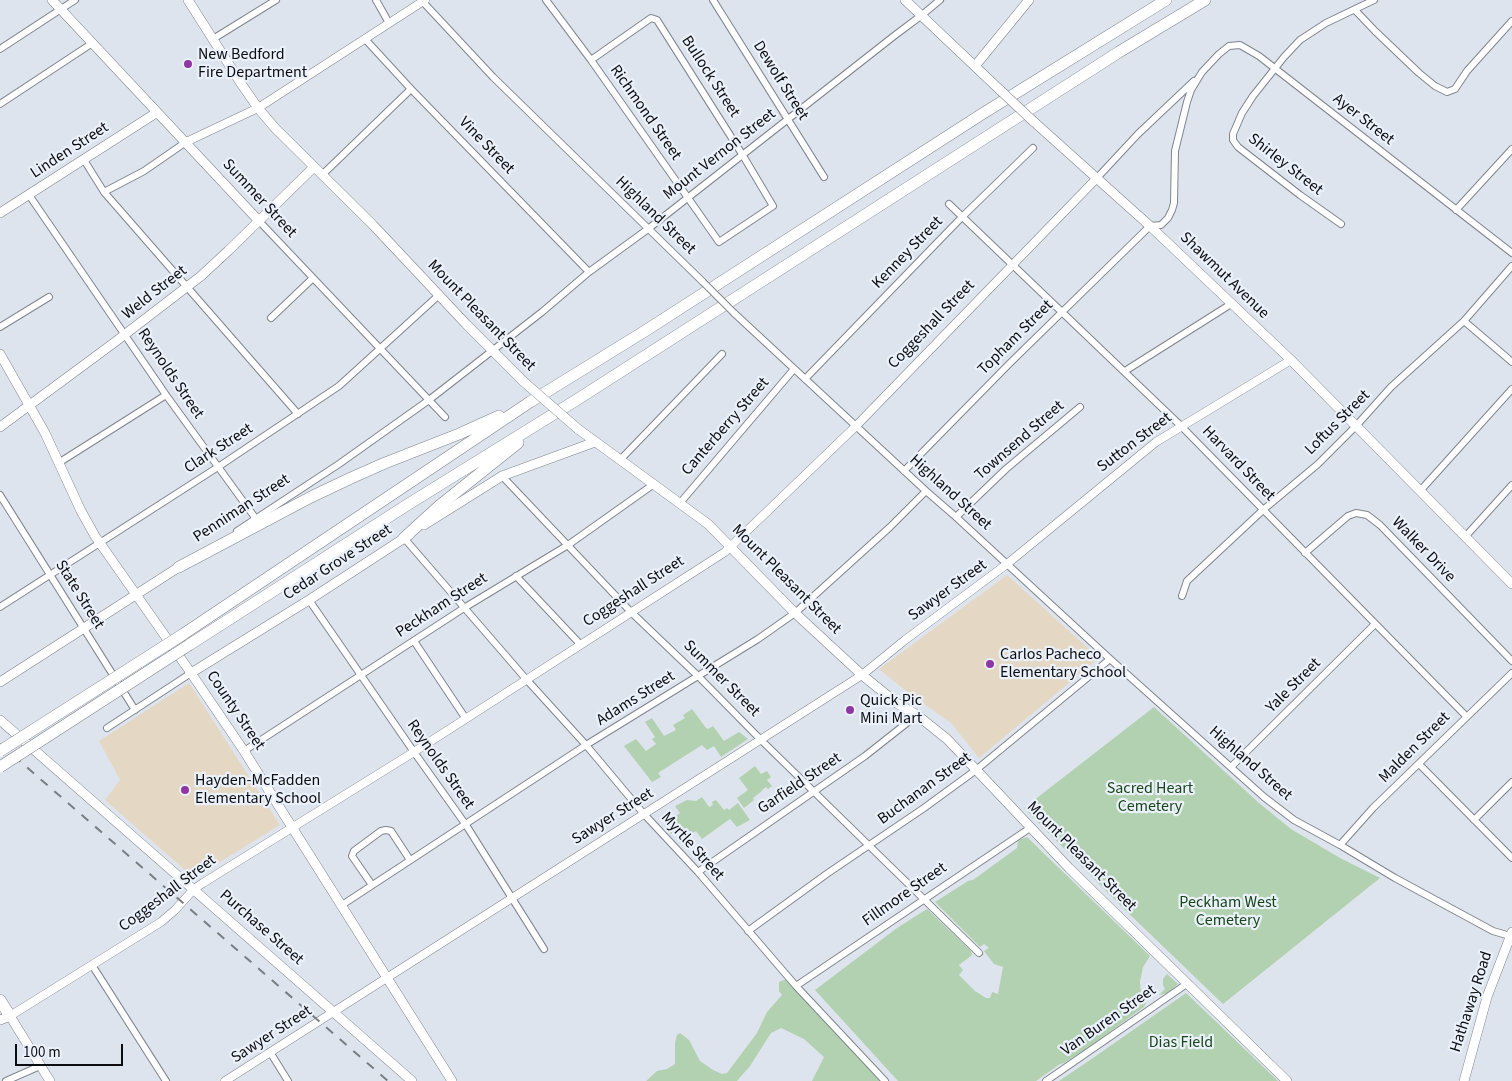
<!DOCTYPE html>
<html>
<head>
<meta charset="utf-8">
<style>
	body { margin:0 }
	#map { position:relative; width:1512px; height:1081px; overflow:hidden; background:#dee4ed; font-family:"Source Sans 3",sans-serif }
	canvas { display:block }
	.scale { position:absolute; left:15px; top:1044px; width:108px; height:22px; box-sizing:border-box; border:2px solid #0c0d10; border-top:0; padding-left:6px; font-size:15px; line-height:18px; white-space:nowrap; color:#0c0d10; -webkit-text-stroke:4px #ebf1fa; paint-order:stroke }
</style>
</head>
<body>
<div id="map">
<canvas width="1512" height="1081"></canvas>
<div class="scale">100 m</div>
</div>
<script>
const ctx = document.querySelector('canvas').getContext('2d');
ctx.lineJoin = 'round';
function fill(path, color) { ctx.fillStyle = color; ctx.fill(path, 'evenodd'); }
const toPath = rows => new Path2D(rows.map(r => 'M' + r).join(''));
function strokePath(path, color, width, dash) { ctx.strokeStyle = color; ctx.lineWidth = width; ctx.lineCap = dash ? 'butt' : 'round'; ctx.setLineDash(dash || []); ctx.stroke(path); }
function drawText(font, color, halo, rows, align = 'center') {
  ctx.font = font + ' "Source Sans 3",sans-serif'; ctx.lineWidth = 4.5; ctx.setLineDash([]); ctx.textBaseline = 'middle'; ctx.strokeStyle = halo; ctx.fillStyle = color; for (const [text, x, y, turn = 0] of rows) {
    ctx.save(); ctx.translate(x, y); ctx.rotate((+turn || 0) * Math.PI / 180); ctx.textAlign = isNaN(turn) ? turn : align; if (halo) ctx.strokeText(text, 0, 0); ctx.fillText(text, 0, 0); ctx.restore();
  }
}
fill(toPath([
	[1007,575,1099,658,979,758,951,723,911,695,879,669],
	[189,683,280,825,194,878,105,800,120,780,99,741]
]), '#e4d8c4');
fill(toPath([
	[1154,707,1259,803,1291,829,1340,858,1380,878,1223,1004,1121,906,1024,808],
	[692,709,706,728,708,729,713,726,724,741,739,732,748,739,721,757,714,746,707,750,702,745,658,773,661,777,652,782,624,746,636,739,646,751,656,744,652,739,655,737,645,722,652,718,664,736,676,730,673,725,685,718,683,715],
	[755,766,761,774,767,771,771,777,767,780,772,786,768,789,766,787,762,790,762,791,753,798,754,800,744,808,737,798,748,790,739,778],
	[702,797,709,807,713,805,712,802,716,800,724,810,727,808,729,810,738,803,750,820,737,827,730,819,702,839,696,831,687,837,680,828,671,834,664,825,680,813,675,806,687,800,696,801],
	[1027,837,1150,956,1143,967,1140,982,1141,995,1146,1003,1144,1007,1082,1052,1064,1063,1060,1064,1036,1081,898,1081,815,990,897,928,927,909,971,951,972,955,959,965,963,970,959,975,975,991,986,998,990,998,992,992,998,994,1003,967,994,964,984,951,989,948,984,944,980,947,935,902,968,881,973,880,1017,848,1018,840],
	[1167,974,1178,984,1168,993,1159,995,1165,989,1163,985,1163,979],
	[786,979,880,1081,812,1081,824,1057,804,1039,781,1028,771,1033,750,1066,737,1081,646,1081,657,1071,667,1069,675,1064,675,1043,677,1035,680,1033,689,1040,700,1061,713,1070,722,1074,727,1073,757,1033,767,1012,782,995,779,991,779,982],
	[1186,993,1278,1081,1059,1081,1093,1058]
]), '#b2d1b0');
const minor = toPath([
	[376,0,389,23],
	[546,0,591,60,719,242,773,206,742,154,657,20,651,18,591,60],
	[713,0,824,177],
	[423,2,493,77,703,282],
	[1355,10,1375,31,1419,73,1435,86,1447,92,1455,89,1467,71,1512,21],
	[213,39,276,0],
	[365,39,411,89,589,272],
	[0,49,75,0],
	[0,104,91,44],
	[84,160,104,192,298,414],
	[322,175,411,89],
	[1097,178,1138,134,1194,81],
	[104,192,144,171,186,142],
	[29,195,166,395,256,519],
	[949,204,1181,426,1466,716],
	[1456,210,1512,149],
	[259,221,445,417],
	[1341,224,1300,195,1238,147,1233,140,1233,134,1242,113,1253,96,1284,57,1300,40,1326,23,1374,0],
	[734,313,926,491,956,517,1110,659,1264,797,1294,820,1340,845,1395,878,1493,931,1510,936],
	[271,318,313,278],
	[1464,321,1512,362],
	[0,327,49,297],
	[1125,371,1231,304],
	[805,379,962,217,1033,148],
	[621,459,722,354],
	[60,462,166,395],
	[904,471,1009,364,1150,226,1161,225,1168,218,1172,210,1174,203,1175,151,1187,102,1191,90,1202,72,1219,54,1229,46,1240,45,1259,56,1512,253],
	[502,476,631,612,698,676,761,740,979,953],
	[1420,491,1512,389],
	[0,495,135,710],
	[680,503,794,369],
	[956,517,1006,469,1080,407],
	[237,531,339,464,429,400,542,312,589,272,648,229,894,36,922,15,940,0],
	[1465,537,1512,485],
	[404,538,526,679,586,745,643,813,698,872,796,986,885,1081],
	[1305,553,1348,516,1356,513,1367,515,1380,525,1512,661],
	[516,576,580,644],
	[1182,596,1187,581,1263,510,1318,464,1356,426,1391,387,1464,321,1512,266],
	[309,600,414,752,466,825,544,949],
	[0,607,218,467,339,386,439,295],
	[414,641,466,719],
	[107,728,191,673],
	[244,751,464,608,568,545,654,484],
	[1419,764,1512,858],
	[1231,767,1375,624],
	[1474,820,1512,782],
	[1340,845,1373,808,1512,673],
	[698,872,865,756,917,715],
	[372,885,352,856,354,851,381,831,386,830,391,831,410,860],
	[342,905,586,745,758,639,795,613,890,527,926,491],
	[748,931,828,873,924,808,976,770,1110,659],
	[92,965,166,1081],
	[796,986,1030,828],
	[270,1052,288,1081],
	[6,1081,40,1066],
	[1046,1081,1188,983]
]);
const tertiary = toPath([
	[186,142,258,108,425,0],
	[10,1016,161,922,175,910,194,889,203,883,414,752,725,552,856,426,1097,178],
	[225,1081,862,675,905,640,1007,564,1156,442,1291,360]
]);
const secondary = toPath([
	[52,0,259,221],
	[188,0,242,85,258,108,275,128,373,225,466,324,524,382],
	[905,0,1001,91],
	[975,66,1029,0],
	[1033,121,1150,226,1291,360,1512,584],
	[0,213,156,113],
	[0,354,45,433,81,511,95,536,191,673,244,751,452,1081],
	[0,427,115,342,201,276,228,251,314,167],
	[578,429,708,524,795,613,862,675,898,704,917,715,947,739,1069,868,1287,1081],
	[424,525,502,476,595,442],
	[191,673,309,600,409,535],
	[0,682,179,567],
	[0,720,412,1081],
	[0,1020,10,1016,50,1081],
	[1464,1081,1487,997,1512,932]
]);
const motorway = toPath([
	[404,538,439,506,518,443],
	[179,567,311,497,351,478,385,463,459,434,499,416],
	[182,635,530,402,645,331,982,114,1166,0],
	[189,645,407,505,578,399,1119,52,1205,0],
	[0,1000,10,1016]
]);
strokePath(minor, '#80858e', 8);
strokePath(tertiary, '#80858e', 9);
strokePath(secondary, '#80858e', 10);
strokePath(motorway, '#80858e', 12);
strokePath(minor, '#fff', 6);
strokePath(tertiary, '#fff', 8);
strokePath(secondary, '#fff', 9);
strokePath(motorway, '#fff', 11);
strokePath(toPath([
	[0,744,388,1081]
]), '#797d83', 2, [9, 9]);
const minorBridge = toPath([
	[703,282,734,313]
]);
const secondaryBridge = toPath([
	[1001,91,1033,121],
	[524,382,578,429]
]);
const motorwayBridge = toPath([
	[0,751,182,635],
	[0,767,189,645]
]);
strokePath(minorBridge, '#80858e', 8, []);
strokePath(secondaryBridge, '#80858e', 10, []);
strokePath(motorwayBridge, '#80858e', 12, []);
strokePath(minorBridge, '#fff', 6);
strokePath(secondaryBridge, '#fff', 9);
strokePath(motorwayBridge, '#fff', 11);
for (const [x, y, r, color] of [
	[188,64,5,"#8e36a2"],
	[990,664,5,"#8e36a2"],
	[850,710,5,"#8e36a2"],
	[185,790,5,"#8e36a2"]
]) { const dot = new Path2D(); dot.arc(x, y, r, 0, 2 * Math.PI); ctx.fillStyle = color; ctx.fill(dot); strokePath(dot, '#ebf1fa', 2); }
drawText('16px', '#0c0d10', '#ebf1fa', [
	["New Bedford",198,55],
	["Fire Department",198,73],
	["Carlos Pacheco",1000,655],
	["Elementary School",1000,673],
	["Quick Pic",860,701],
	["Mini Mart",860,719],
	["Hayden-McFadden",195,781],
	["Elementary School",195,799]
], 'left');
drawText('16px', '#0c0d10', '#ebf1fa', [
	["Bullock Street",710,77,57],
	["Dewolf Street",780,81,58],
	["Richmond Street",645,113,55],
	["Ayer Street",1363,120,38],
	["Vine Street",486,146,46],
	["Linden Street",70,151,-33],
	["Mount Vernon Street",720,155,-38],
	["Shirley Street",1285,165,38],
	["Summer Street",259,199,47],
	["Highland Street",655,216,44],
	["Kenney Street",908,253,-46],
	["Shawmut Avenue",1224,276,44],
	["Weld Street",155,293,-38],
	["Mount Pleasant Street",481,316,46],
	["Coggeshall Street",932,325,-46],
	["Topham Street",1016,338,-45],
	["Reynolds Street",170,374,56],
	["Loftus Street",1338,423,-45],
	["Canterberry Street",726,427,-49],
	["Townsend Street",1020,441,-41],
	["Sutton Street",1135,443,-37],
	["Clark Street",219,449,-33],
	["Harvard Street",1238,464,46],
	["Highland Street",950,493,42],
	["Penniman Street",242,509,-33],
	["Walker Drive",1423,550,46],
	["Cedar Grove Street",338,563,-33],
	["Mount Pleasant Street",786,580,45],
	["Sawyer Street",948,591,-36],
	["Coggeshall Street",634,592,-33],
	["State Street",79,595,58],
	["Peckham Street",442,606,-33],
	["Summer Street",721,679,45],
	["Yale Street",1294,686,-45],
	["Adams Street",636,699,-32],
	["County Street",235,711,56],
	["Malden Street",1415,748,-45],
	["Highland Street",1250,764,41],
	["Reynolds Street",440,765,55],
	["Garfield Street",800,784,-34],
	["Buchanan Street",925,789,-36],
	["Sawyer Street",613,817,-32],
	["Myrtle Street",692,847,48],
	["Mount Pleasant Street",1081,857,45],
	["Coggeshall Street",168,894,-37],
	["Fillmore Street",905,895,-35],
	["Purchase Street",261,928,41],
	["Hathaway Road",1472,1002,-72],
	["Van Buren Street",1109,1021,-35],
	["Sawyer Street",272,1035,-33]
]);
drawText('16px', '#184619', '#ebf1fa', [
	["Sacred Heart",1150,789],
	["Cemetery",1150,807],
	["Peckham West",1228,903],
	["Cemetery",1228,921],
	["Dias Field",1181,1043]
]);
</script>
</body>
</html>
